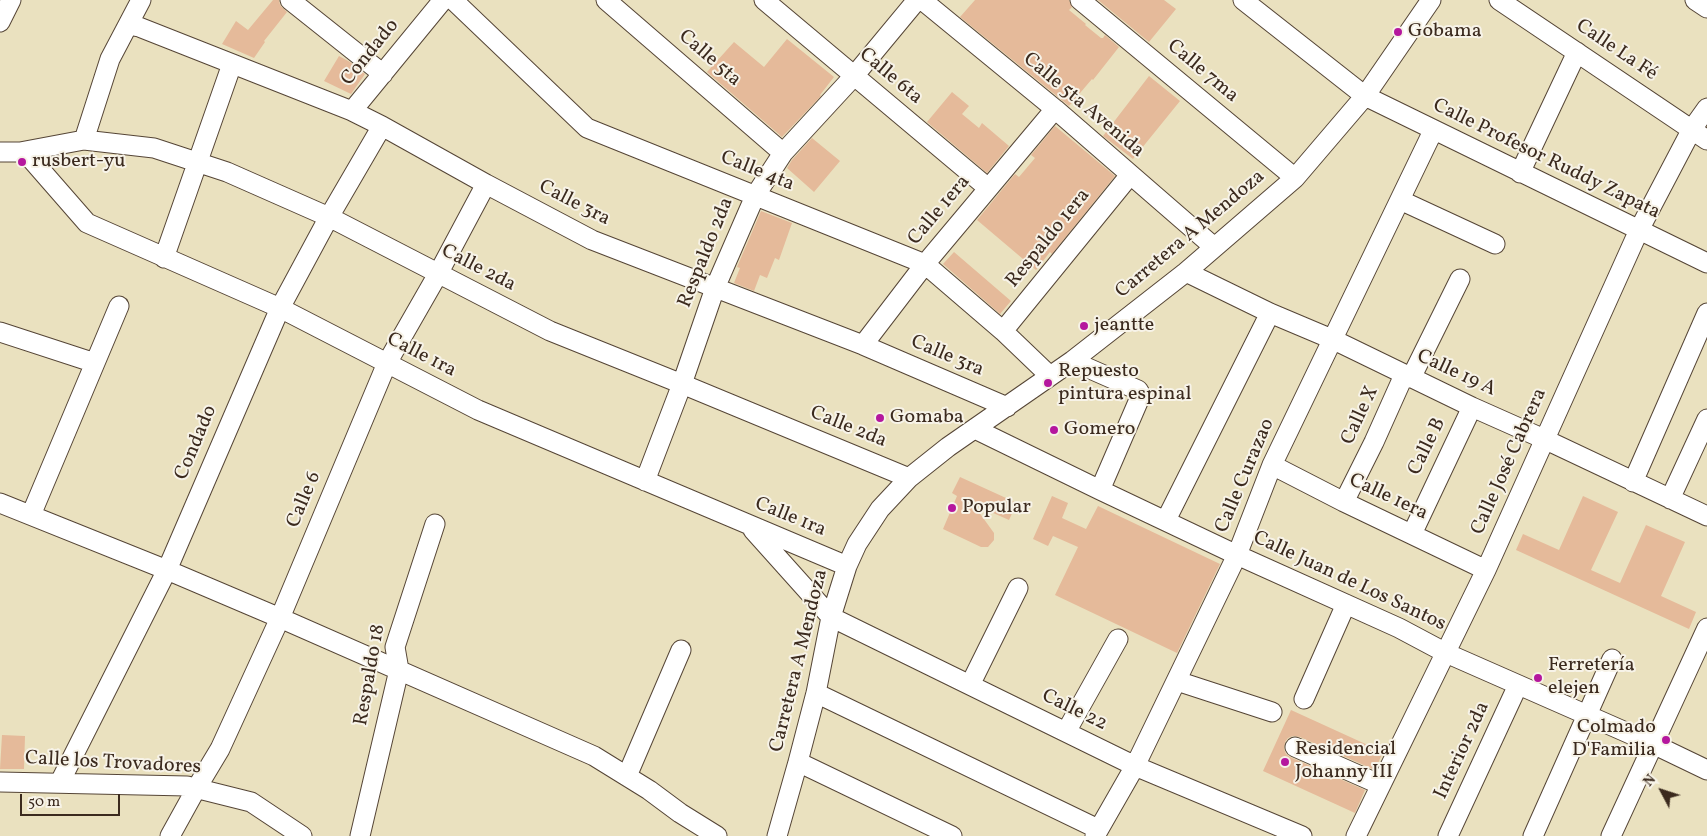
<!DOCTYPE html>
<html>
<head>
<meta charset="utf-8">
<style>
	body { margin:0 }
	#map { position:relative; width:1707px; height:836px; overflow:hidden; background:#eae1bf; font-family:Vollkorn,serif }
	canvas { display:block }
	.north { position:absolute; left:1637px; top:766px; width:50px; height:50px; -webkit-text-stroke:4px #f7f3e8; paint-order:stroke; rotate:310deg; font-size:14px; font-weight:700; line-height:20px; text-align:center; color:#3b2a1e }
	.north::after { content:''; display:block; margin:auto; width:18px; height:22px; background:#3b2a1e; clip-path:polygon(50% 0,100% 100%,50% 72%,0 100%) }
	.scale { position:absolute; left:20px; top:794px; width:100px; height:22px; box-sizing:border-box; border:2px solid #3b2a1e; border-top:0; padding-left:6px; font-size:15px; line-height:18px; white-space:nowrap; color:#3b2a1e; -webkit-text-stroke:4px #f7f3e8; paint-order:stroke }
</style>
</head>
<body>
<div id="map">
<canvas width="1707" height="836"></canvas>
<div class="north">N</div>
<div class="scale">50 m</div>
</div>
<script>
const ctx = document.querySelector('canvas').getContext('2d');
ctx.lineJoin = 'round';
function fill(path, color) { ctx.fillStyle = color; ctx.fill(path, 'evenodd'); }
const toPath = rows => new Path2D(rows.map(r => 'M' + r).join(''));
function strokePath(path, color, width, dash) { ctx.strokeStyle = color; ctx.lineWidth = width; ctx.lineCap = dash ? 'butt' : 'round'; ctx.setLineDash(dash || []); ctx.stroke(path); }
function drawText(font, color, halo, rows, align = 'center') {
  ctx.font = font + ' Vollkorn,serif'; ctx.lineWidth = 4; ctx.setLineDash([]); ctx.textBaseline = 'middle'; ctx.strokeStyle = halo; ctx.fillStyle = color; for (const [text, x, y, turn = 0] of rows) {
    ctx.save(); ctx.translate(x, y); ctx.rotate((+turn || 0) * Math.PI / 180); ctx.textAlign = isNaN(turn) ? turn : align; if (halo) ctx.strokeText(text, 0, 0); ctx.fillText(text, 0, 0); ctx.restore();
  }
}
fill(toPath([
	[273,0,279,0,280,5,287,12,264,41,265,42,254,58,222,44,236,21,248,30],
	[975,0,1069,0,1072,7,1069,10,1086,24,1085,25,1101,38,1103,38,1105,35,1119,47,1093,80,1092,79,1069,106,960,17],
	[1098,0,1164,0,1176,9,1149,42],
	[787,39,834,77,820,95,821,96,782,137,707,72,734,42,764,67],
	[339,56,350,62,365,74,351,94,324,81],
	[1149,76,1180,101,1133,159,1103,136],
	[952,92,969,106,962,114,979,128,982,123,1009,146,987,173,927,122],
	[1055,126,1115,176,1052,254,1050,252,1036,270,977,220,1015,174,1019,177,1035,158,1031,155],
	[812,138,840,161,814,192,787,168,792,160],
	[761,211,792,223,779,260,775,258,767,278,760,275,754,291,734,283,740,268,737,267],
	[954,252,1011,301,1000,314,943,264],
	[960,477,1017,503,1009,520,973,504,994,533,994,540,988,547,981,547,943,529,957,496,952,493],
	[1052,496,1068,503,1062,518,1086,529,1098,506,1220,564,1177,653,1055,595,1078,547,1053,536,1048,546,1033,539],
	[1583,496,1618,512,1591,570,1620,583,1646,525,1685,542,1661,596,1696,612,1689,629,1516,550,1523,534,1559,550],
	[1291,710,1383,752,1375,770,1300,737,1293,736,1288,738,1285,742,1284,749,1286,754,1290,757,1365,790,1355,813,1263,771],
	[2,735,25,736,24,769,0,769]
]), '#e5ba9a');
const minor = toPath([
	[290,0,383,74],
	[453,0,587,128,925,264,1003,331,1050,376],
	[606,0,783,153],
	[764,0,988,188],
	[922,0,1055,109,1214,247],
	[1080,0,1295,178],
	[1243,0,1365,96,1707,263],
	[1499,0,1707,140],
	[1695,0,1707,8],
	[0,22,11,0],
	[128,25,139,27,352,111,382,126,486,184,592,240,863,345,1007,407],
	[352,111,443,0],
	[84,140,110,59,141,0],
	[0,152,20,152,32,160,87,223,280,308,478,410,847,566],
	[20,152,84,140,154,148,227,172,329,217,550,331,682,384,909,478],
	[1520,173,1577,52],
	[1400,200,1495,244],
	[164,258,232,64],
	[1186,272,1270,313,1334,340,1472,407,1544,439,1707,516],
	[1003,331,1130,175],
	[0,332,95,363],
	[863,345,925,264,1055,109],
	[1072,361,1138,390,1141,395,1100,490],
	[1411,378,1460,279],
	[975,429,1100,490,1237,555,1399,628,1446,653,1653,744,1707,770],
	[1272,465,1344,502,1486,570],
	[645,481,682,384,715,288,755,196,783,153,854,76,917,0],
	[1633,482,1707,313],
	[1670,499,1707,419],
	[1344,502,1374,442,1404,375],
	[0,503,167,570,280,618,594,756,649,790,680,813,717,836],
	[31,515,119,306],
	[1166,520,1270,313],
	[753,530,831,617,1135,766,1302,836],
	[1412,534,1472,407],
	[1177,681,1272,712],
	[970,685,1018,588],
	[816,693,1098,829],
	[1304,699,1346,604],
	[1066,732,1118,639],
	[1295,747,1381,785],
	[798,762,952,836],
	[627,776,681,650],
	[0,782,187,786,251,802,302,836],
	[60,782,167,570,280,308,329,217,382,126],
	[170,836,196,789,220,749,280,618,387,363,438,274,486,184],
	[360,836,399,670,395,647,435,524],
	[777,836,798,762,816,693,831,617,847,566,857,544,880,509,909,478,948,447,1072,361,1186,272,1295,178,1365,96,1431,0],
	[1095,836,1135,766,1237,555,1272,465,1433,131],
	[1356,836,1486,570,1639,230,1692,129,1707,108],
	[1448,836,1518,685],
	[1533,836,1612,659],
	[1611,836,1707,628]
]);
strokePath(minor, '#554536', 21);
strokePath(minor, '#fff', 19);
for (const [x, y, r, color] of [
	[1398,32,5,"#b5179e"],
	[22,162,5,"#b5179e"],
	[1084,326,5,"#b5179e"],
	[1048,383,5,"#b5179e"],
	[880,418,5,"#b5179e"],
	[1054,430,5,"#b5179e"],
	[952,508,5,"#b5179e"],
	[1538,678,5,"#b5179e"],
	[1666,740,5,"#b5179e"],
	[1285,762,5,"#b5179e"]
]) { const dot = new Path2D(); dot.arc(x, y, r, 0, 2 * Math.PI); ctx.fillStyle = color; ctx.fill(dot); strokePath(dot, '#f7f3e8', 2); }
drawText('20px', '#3b2a1e', '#f7f3e8', [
	["Gobama",1408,32],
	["rusbert-yu",32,162],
	["jeantte",1094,326],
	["Repuesto",1058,372],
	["pintura espinal",1058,395],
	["Gomaba",890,418],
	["Gomero",1064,430],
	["Popular",962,508],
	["Ferretería",1548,666],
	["elejen",1548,689],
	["Colmado",1656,728,"right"],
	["D'Familia",1656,751,"right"],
	["Residencial",1295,750],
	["Johanny III",1295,773]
], 'left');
drawText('20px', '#3b2a1e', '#f7f3e8', [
	["Calle La Fé",1616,51,34],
	["Condado",371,53,-51],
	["Calle 5ta",709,59,41],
	["Calle 7ma",1202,72,40],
	["Calle 6ta",890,77,40],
	["Calle 5ta Avenida",1083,106,40],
	["Calle Profesor Ruddy Zapata",1546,160,26],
	["Calle 4ta",757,172,22],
	["Calle 3ra",574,204,27],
	["Calle 1era",940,211,-50],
	["Carretera A Mendoza",1191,235,-40],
	["Respaldo 1era",1049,239,-51],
	["Respaldo 2da",707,253,-68],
	["Calle 2da",478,269,27],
	["Calle 1ra",421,356,27],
	["Calle 3ra",947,357,23],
	["Calle 19 A",1456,374,25],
	["Calle X",1361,416,-65],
	["Calle 2da",848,428,22],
	["Condado",197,443,-67],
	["Calle B",1428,447,-64],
	["Calle José Cabrera",1510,462,-66],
	["Calle Curazao",1246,476,-67],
	["Calle 1era",1388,498,25],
	["Calle 6",305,500,-67],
	["Calle 1ra",790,518,22],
	["Calle Juan de Los Santos",1349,582,25],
	["Carretera A Mendoza",800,661,-76],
	["Respaldo 18",371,675,-80],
	["Calle 22",1074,711,26],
	["Interior 2da",1463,751,-65],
	["Calle los Trovadores",113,764,3]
]);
</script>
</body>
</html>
